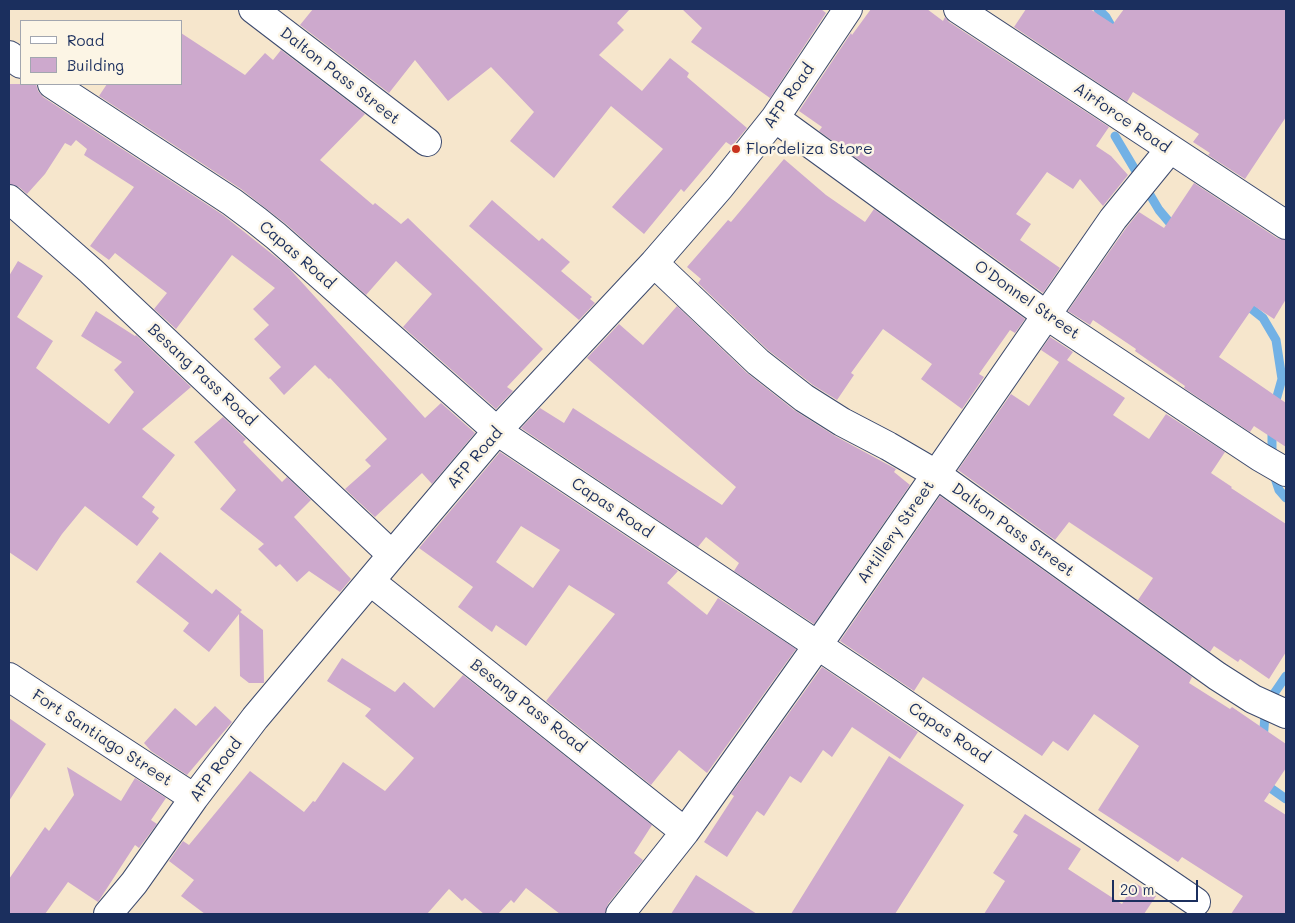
<!DOCTYPE html>
<html>
<head>
<meta charset="utf-8">
<style>
	body { margin:0 }
	#map { position:relative; width:1295px; height:923px; overflow:hidden; background:#f6e6cc; font-family:Mali,sans-serif }
	canvas { display:block }
	.frame { position:absolute; inset:0; border:10px solid #1b2f5e; pointer-events:none }
	.legend { position:absolute; left:20px; top:20px; width:162px; height:65px; box-sizing:border-box; background:#fcf5e5; border:1px solid #a2a6af; margin:0; padding:6px 9px; list-style:none; font-size:15px; color:#1b2f5e }
	.legend li { display:flex; align-items:center; gap:10px; height:25px }
	.legend b { width:25px; border:1px solid #a2a6af }
	.scale { position:absolute; left:1112px; top:880px; width:86px; height:22px; box-sizing:border-box; border:2px solid #1b2f5e; border-top:0; padding-left:6px; font-size:15px; line-height:18px; white-space:nowrap; color:#1b2f5e; -webkit-text-stroke:4px #fcf5e5; paint-order:stroke }
</style>
</head>
<body>
<div id="map">
<canvas width="1295" height="923"></canvas>
<div class="frame"></div>
<ul class="legend">
<li><b style="height:6px;background:#fff"></b>Road</li>
<li><b style="height:14px;background:#cda9cd"></b>Building</li>
</ul>
<div class="scale">20 m</div>
</div>
<script>
const ctx = document.querySelector('canvas').getContext('2d');
ctx.lineJoin = 'round';
const toPath = rows => new Path2D(rows.map(r => 'M' + r).join(''));
function strokePath(path, color, width, dash) { ctx.strokeStyle = color; ctx.lineWidth = width; ctx.lineCap = dash ? 'butt' : 'round'; ctx.setLineDash(dash || []); ctx.stroke(path); }
function fill(path, color) { ctx.fillStyle = color; ctx.fill(path, 'evenodd'); }
function drawText(font, color, halo, rows, align = 'center') {
  ctx.font = font + ' Mali,sans-serif'; ctx.lineWidth = 5; ctx.setLineDash([]); ctx.textBaseline = 'middle'; ctx.strokeStyle = halo; ctx.fillStyle = color; for (const [text, x, y, turn = 0] of rows) {
    ctx.save(); ctx.translate(x, y); ctx.rotate((+turn || 0) * Math.PI / 180); ctx.textAlign = isNaN(turn) ? turn : align; if (halo) ctx.strokeText(text, 0, 0); ctx.fillText(text, 0, 0); ctx.restore();
  }
}
strokePath(toPath([
	[1098,9,1106,17,1114,31],
	[1115,136,1159,210,1175,229],
	[1243,302,1263,318,1276,340,1282,379,1274,407],
	[1272,427,1272,459],
	[1273,472,1279,490,1286,498],
	[1263,740,1265,716,1273,695,1286,676],
	[1262,782,1286,799]
]), '#72b1e5', 9);
fill(toPath([
	[313,9,630,9,617,23,624,30,599,55,642,91,670,58,689,73,687,77,747,128,732,146,726,142,684,192,681,189,644,234,612,207,663,149,611,106,554,178,510,141,534,112,491,67,448,101,415,60,389,93,300,25],
	[682,9,821,9,826,13,770,98,691,42,702,28],
	[871,9,927,9,943,21,945,17,949,22,1109,127,1096,146,1111,156,1128,175,1103,206,1080,179,1073,189,1047,172,1016,214,1031,224,1020,240,1060,268,1043,293,819,131,822,127,799,111,851,33,852,35],
	[1026,9,1090,9,1113,24,1124,9,1286,9,1286,117,1245,179,1208,155,1210,153,1193,142,1199,134,1133,92,1127,102,1014,27],
	[181,33,245,75,265,53,273,60,281,50,365,114,320,160,373,205,375,203,401,224,408,218,543,349,507,387,513,391,496,409,403,327,432,294,396,261,366,295,286,224,241,189,99,96,107,84,181,84],
	[9,84,36,84,38,91,43,97,223,215,287,266,425,418,441,403,475,433,432,484,422,473,375,517,345,489,371,466,365,460,387,439,330,378,329,379,315,365,284,395,269,378,281,367,254,339,269,325,253,309,275,288,232,255,176,329,154,309,167,293,115,253,109,260,90,246,134,187,84,155,87,149,76,140,71,146,65,143,45,174,27,194,19,187,9,184],
	[784,159,826,195,865,222,874,209,1025,319,1015,333,1010,330,979,374,984,377,962,409,921,379,932,364,883,329,851,373,854,375,837,400,813,385,768,350,698,283,701,279,687,267,728,220,731,222],
	[1194,183,1277,238,1286,240,1286,299,1274,319,1254,306,1219,357,1286,403,1286,447,1254,426,1250,432,1184,388,1185,386,1135,351,1136,349,1093,320,1090,325,1068,311,1126,228,1139,212,1164,228],
	[492,200,539,241,542,238,570,262,561,271,592,297,590,299,595,303,579,320,469,226],
	[18,261,43,276,17,317,53,341,36,368,109,424,134,392,114,370,122,362,81,336,96,311,135,336,136,335,191,387,142,429,175,455,142,497,155,507,152,512,159,518,137,546,85,506,62,534,37,571,9,552,9,276],
	[677,306,747,373,794,410,835,436,896,469,894,472,910,485,814,624,734,571,739,563,706,537,698,547,521,428,540,408,564,423,573,408,722,505,736,487,587,358,619,324,643,345],
	[1050,337,1073,352,1067,360,1125,398,1113,415,1149,439,1166,414,1225,452,1211,473,1232,487,1231,488,1286,524,1286,652,1269,679,1240,659,1238,662,1214,646,1210,652,1138,600,1153,578,1069,522,1055,540,958,470,1011,394,1029,406,1059,362,1041,350],
	[223,417,246,439,243,442,282,482,287,477,311,500,294,517,351,579,340,592,309,571,297,582,280,564,276,567,258,549,264,544,220,509,236,490,194,442],
	[500,452,678,571,667,583,707,615,718,598,796,649,707,773,679,750,651,785,546,701,615,614,569,585,526,646,496,625,492,632,458,607,473,587,419,548],
	[521,526,560,550,533,588,496,562],
	[940,496,1192,677,1189,683,1230,709,1232,707,1286,744,1286,768,1264,801,1286,815,1286,914,1231,914,1243,896,1182,857,1178,862,1098,810,1139,746,1094,714,1068,751,1053,741,1042,756,923,677,914,691,840,641],
	[160,552,212,594,216,589,242,610,240,612,263,630,264,683,249,683,240,676,239,614,209,652,183,631,189,623,136,582],
	[342,658,395,692,404,682,434,708,463,675,652,825,634,853,643,860,608,904,605,914,560,914,526,888,514,903,511,900,498,914,484,914,465,898,462,901,449,889,427,914,205,914,181,896,194,880,169,861,183,841,189,845,250,771,304,812,313,801,315,802,343,762,385,791,414,758,365,716,371,709,327,681],
	[822,667,918,732,900,759,852,727,832,757,823,750,801,783,790,776,764,816,757,811,727,857,704,842,734,796,731,794],
	[215,706,232,722,187,775,151,751,144,743,175,708,196,726],
	[9,718,46,744,9,801],
	[889,756,964,805,895,914,791,914],
	[67,767,121,801,135,778,166,798,151,820,157,824,139,848,135,845,98,902,68,882,45,914,9,914,9,879,45,827,49,831,74,795],
	[1025,814,1081,849,1068,869,1122,904,1135,883,1156,896,1144,914,984,914,1005,881,993,873,1018,835,1013,832],
	[696,875,757,914,671,914]
]), '#cda9cd');
const minor = toPath([
	[253,9,427,142],
	[958,9,1286,225],
	[9,55,21,64],
	[52,84,232,202,256,220,276,236,497,431,883,689,1196,902],
	[775,118,1046,315,1260,457,1286,472],
	[9,199,91,271,392,555],
	[654,263,758,362,804,398,842,422,888,446,936,474,1217,676,1253,699,1286,714],
	[370,581,685,832],
	[9,677,194,798],
	[108,914,134,883,194,798,255,718,392,555,497,431,654,263,720,187,775,118,848,9],
	[620,914,685,832,818,645,1113,219,1170,149]
]);
strokePath(minor, '#3c4a6e', 30);
strokePath(minor, '#fff', 28);
for (const [x, y, r, color] of [
	[736,149,5,"#c8321e"]
]) { const dot = new Path2D(); dot.arc(x, y, r, 0, 2 * Math.PI); ctx.fillStyle = color; ctx.fill(dot); strokePath(dot, '#fcf5e5', 2); }
drawText('16px', '#1b2f5e', '#fcf5e5', [
	["Dalton Pass Street",340,76,38],
	["AFP Road",789,96,-55],
	["Airforce Road",1122,118,34],
	["Capas Road",297,255,41],
	["O'Donnel Street",1027,300,35],
	["Besang Pass Road",202,375,43],
	["AFP Road",475,458,-49],
	["Capas Road",612,508,34],
	["Dalton Pass Street",1013,530,36],
	["Artillery Street",896,532,-55],
	["Besang Pass Road",528,706,38],
	["Capas Road",949,733,34],
	["Fort Santiago Street",102,738,33],
	["AFP Road",216,770,-53]
]);
drawText('16px', '#1b2f5e', '#fcf5e5', [
	["Flordeliza Store",746,149]
], 'left');
</script>
</body>
</html>
